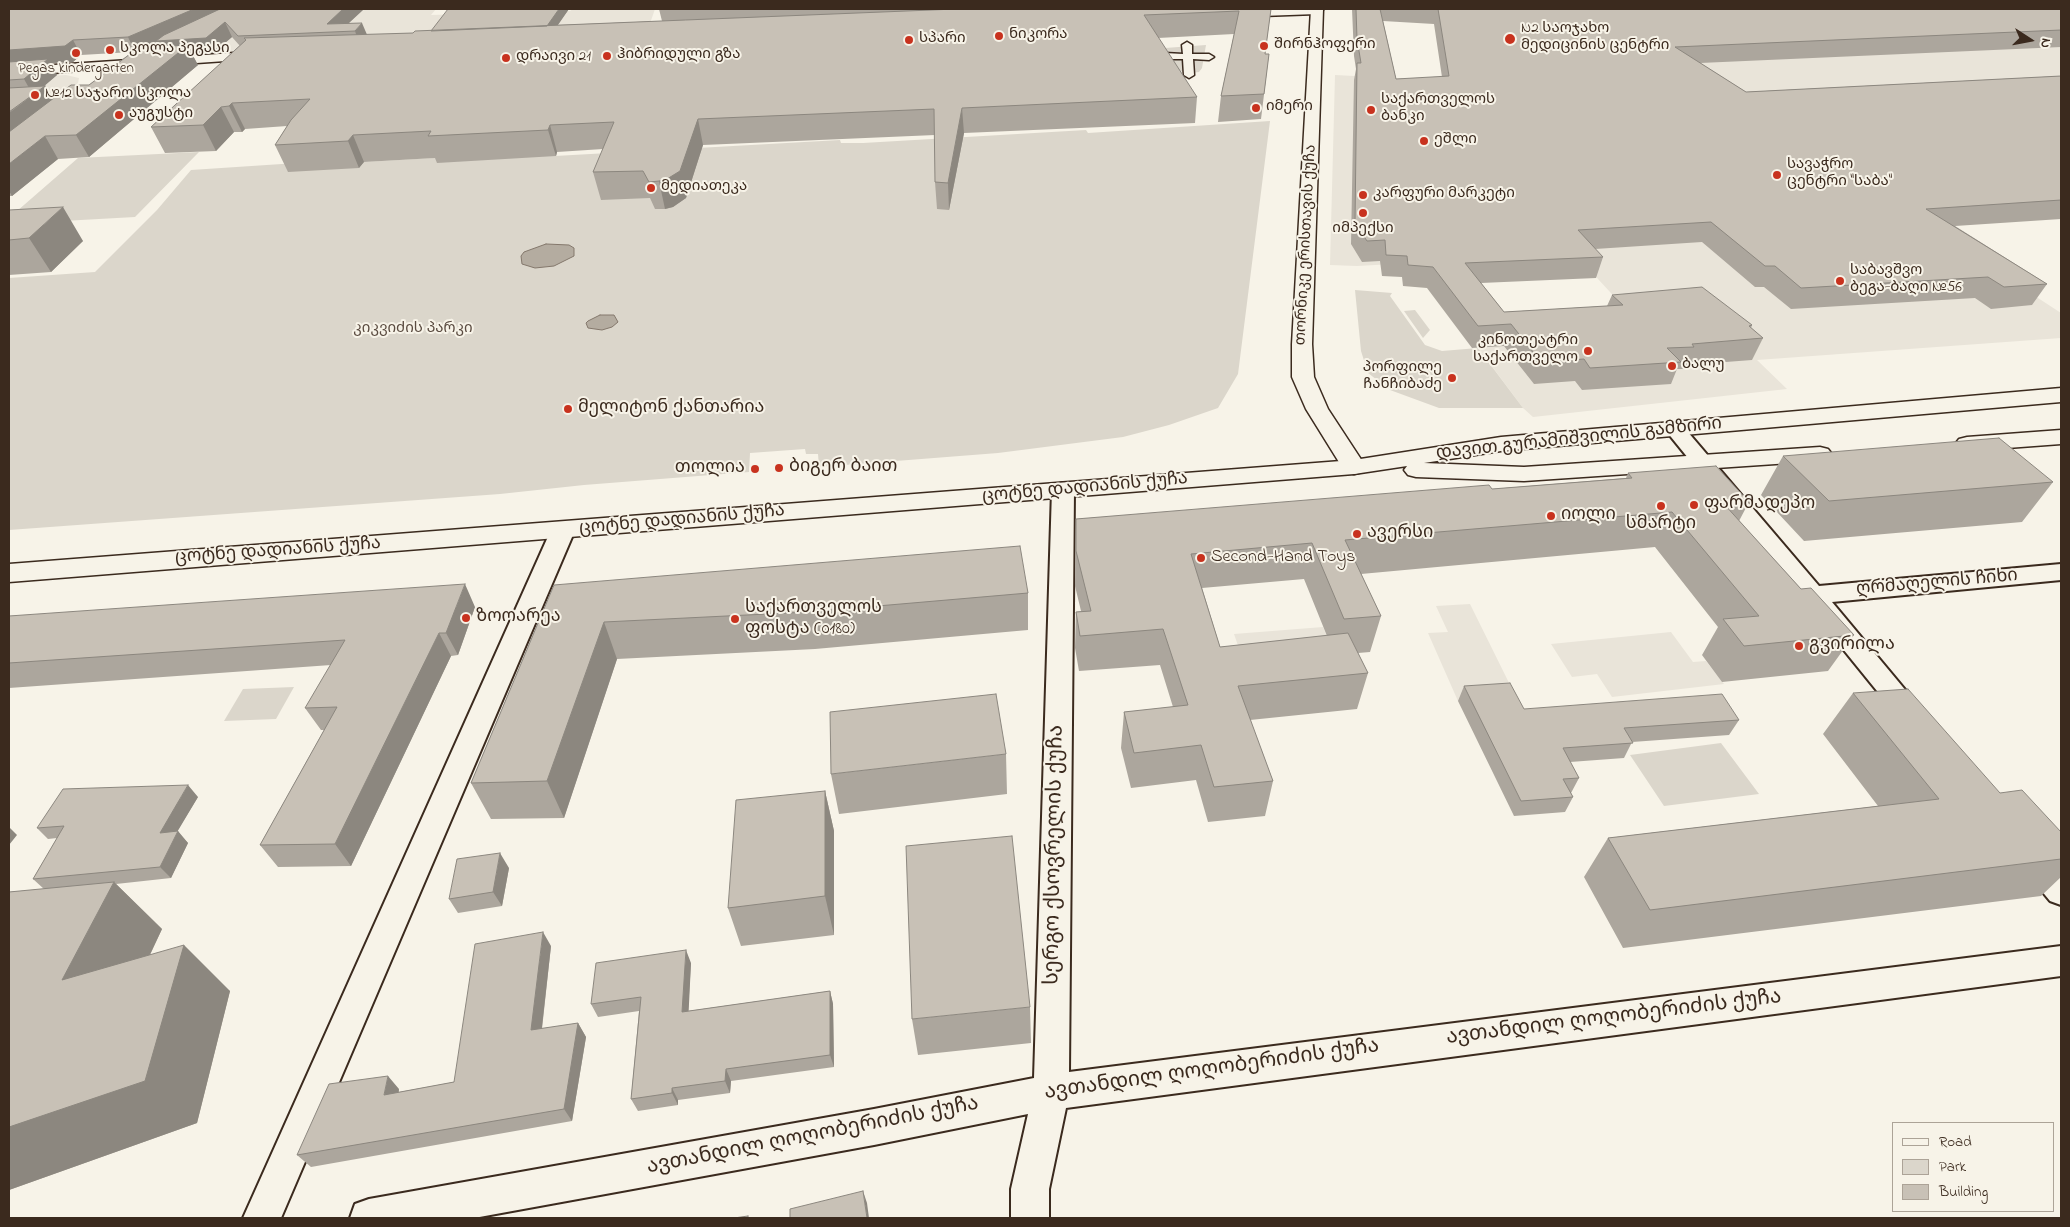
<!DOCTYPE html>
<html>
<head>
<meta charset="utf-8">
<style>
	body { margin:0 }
	#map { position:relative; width:2070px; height:1227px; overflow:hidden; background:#f7f3e8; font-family:"Indie Flower",sans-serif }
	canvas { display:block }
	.frame { position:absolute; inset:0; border:10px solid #3b2a1e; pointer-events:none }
	.legend { position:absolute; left:1892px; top:1122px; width:162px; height:90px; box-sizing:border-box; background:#f7f3e8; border:1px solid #aca397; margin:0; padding:6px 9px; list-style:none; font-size:15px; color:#3b2a1e }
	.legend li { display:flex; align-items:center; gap:10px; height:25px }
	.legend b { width:25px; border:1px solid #aca397 }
	.north { position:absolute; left:2005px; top:15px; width:50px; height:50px; -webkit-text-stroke:4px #f7f3e8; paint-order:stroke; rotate:101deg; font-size:14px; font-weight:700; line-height:20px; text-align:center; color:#3b2a1e }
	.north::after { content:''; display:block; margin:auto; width:18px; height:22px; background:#3b2a1e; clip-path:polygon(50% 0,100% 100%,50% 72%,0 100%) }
</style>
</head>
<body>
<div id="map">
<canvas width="2070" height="1227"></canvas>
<div class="frame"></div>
<ul class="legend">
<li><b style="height:6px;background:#f7f3e8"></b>Road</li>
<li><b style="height:14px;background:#dbd6cb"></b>Park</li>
<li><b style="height:14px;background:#c8c1b6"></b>Building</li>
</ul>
<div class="north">N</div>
</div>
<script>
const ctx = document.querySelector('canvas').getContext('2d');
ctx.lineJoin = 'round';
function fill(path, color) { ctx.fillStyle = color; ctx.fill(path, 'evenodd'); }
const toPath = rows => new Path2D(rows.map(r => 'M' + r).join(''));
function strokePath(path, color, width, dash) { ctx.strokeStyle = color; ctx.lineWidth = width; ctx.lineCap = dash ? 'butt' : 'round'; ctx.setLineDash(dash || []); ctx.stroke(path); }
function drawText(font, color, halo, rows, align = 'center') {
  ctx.font = font + ' "Indie Flower","Noto Sans Georgian",sans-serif'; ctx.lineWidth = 4; ctx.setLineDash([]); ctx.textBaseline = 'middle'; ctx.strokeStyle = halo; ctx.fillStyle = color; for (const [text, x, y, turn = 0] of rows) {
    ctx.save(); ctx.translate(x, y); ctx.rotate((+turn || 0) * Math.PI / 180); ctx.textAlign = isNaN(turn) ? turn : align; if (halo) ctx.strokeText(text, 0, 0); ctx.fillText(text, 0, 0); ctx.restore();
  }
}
fill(toPath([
	[261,9,436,9,431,15,570,11,573,9,655,9,647,32,162,57],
	[2061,9,2061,206,1932,229,2061,313,2061,338,1757,360,1787,389,1533,417,1523,408,1474,342,1633,317,1575,254,1357,266,1330,265,1335,75,1490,83,1628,69],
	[66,75,79,78,78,83,46,108,9,78],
	[1470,604,1516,697,1458,701,1428,633,1448,632,1436,606],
	[1323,627,1335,655,1244,663,1234,634],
	[1671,632,1693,662,1706,661,1724,684,1612,697,1597,674,1572,677,1551,644]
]), '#e9e4d9');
fill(toPath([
	[1206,45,1202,68,1199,72,1191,73,1179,71,1165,48],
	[1270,121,1238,374,1218,408,1169,425,1123,437,998,453,819,467,818,454,806,454,805,449,750,453,749,472,584,485,500,494,9,530,9,278,95,272,157,210,191,170,297,163,359,168,364,162,468,156,555,156,840,140,841,143,863,143,1086,130,1088,133],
	[199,152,135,217,9,224,9,218,78,158],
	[1355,290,1392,293,1390,296,1425,345,1442,351,1478,348,1523,408,1439,408,1390,390,1368,373,1361,351],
	[1415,310,1430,330,1423,338,1404,311],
	[294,687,276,719,224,721,243,689],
	[1721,743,1759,794,1664,806,1630,755]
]), '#dbd6cb');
const water = toPath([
	[546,244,569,245,574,248,574,256,554,266,535,268,522,264,521,256,524,252,546,244],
	[600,315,614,315,618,322,612,327,602,330,588,328,586,323,588,321,600,315]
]);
fill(water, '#b4aca0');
strokePath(water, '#84786c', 1);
const pedestrian = toPath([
	[1187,42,1192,45,1192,54,1209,54,1214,57,1209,60,1193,59,1194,75,1189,78,1184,75,1183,59,1165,59,1160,56,1165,53,1183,54,1182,45,1187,42]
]);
const minor = toPath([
	[1674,422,1681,424,1819,586,2061,564,2061,580,1832,602,1927,716,1923,723,1913,726,1903,723,1667,432,1664,428,1667,424,1674,422],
	[1063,483,1071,485,1074,490,1069,1072,2061,946,2061,976,1066,1108,1049,1189,1049,1218,1011,1218,1011,1189,1028,1114,874,1145,474,1218,350,1218,355,1204,369,1199,874,1109,1034,1078,1052,490,1055,485,1063,483],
	[563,523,571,525,575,530,281,1218,243,1218,551,530,555,525,563,523],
	[2032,844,2043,848,2061,869,2061,905,2050,901,2021,866,2017,857,2021,848,2032,844]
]);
const tertiary = toPath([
	[1248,9,1322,9,1323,10,1317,14,1234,17,1228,13,1234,9,1248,9],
	[264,51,269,52,271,55,269,58,9,76,9,68,264,51]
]);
const secondary = toPath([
	[1311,9,1323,9,1312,344,1314,377,1328,409,1366,467,1362,472,1354,474,1346,472,1342,467,1306,409,1292,377,1292,344,1311,9]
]);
const primary = toPath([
	[2061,388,2061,402,1501,451,1424,463,1524,467,1820,447,1828,449,1832,454,1828,459,1820,461,1524,481,1416,477,1408,475,1404,470,1407,466,1354,474,9,582,9,564,1354,460,1501,437,2061,388],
	[2061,430,2061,444,1967,451,1959,449,1955,444,1959,439,1967,437,2061,430]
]);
strokePath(pedestrian, '#3b2a1e', 3);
strokePath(minor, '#3b2a1e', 4);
strokePath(tertiary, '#3b2a1e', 3);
strokePath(secondary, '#3b2a1e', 3);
strokePath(primary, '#3b2a1e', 3);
fill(pedestrian, '#f7f3e8');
fill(minor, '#f7f3e8');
fill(tertiary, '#f7f3e8');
fill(secondary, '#f7f3e8');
fill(primary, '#f7f3e8');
fill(toPath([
	[9,9,364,9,349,23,367,35,413,33,569,9,557,25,662,21,659,9,1271,9,1265,54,1269,54,1261,119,1218,122,1221,96,1234,34,1158,38,1197,97,1195,123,964,133,949,210,937,209,935,182,935,135,703,145,686,198,673,207,665,209,655,209,650,198,601,200,593,172,603,149,557,152,556,156,437,163,435,158,364,162,359,168,288,172,275,145,287,126,245,129,242,132,234,132,216,151,165,153,151,127,240,46,232,37,213,53,192,54,198,65,89,157,58,159,12,196,9,196],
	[157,42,159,47,145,48],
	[132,52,89,85,52,99,45,86,44,86,57,75,51,63,73,62,81,55],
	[1352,9,2061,9,2061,47,1700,63,1746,92,2061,76,2061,219,1955,226,2047,284,2032,305,1991,309,1975,298,1791,309,1764,287,1755,287,1702,242,1595,249,1603,257,1596,278,1481,283,1504,312,1607,306,1612,295,1752,325,1751,328,1763,338,1752,360,1686,365,1685,369,1677,369,1671,384,1582,390,1575,381,1534,384,1504,346,1472,348,1427,288,1403,286,1402,277,1382,276,1380,261,1362,262,1351,244,1354,80,1356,69,1354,56],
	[1383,21,1434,24,1442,77,1396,79],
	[9,210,83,241,51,272,9,275],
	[1783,456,2053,482,2022,522,1804,541,1761,495],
	[1628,473,1749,502,1739,521,1801,589,1854,635,1828,671,1722,682,1702,655,1718,627,1655,547,1361,574,1381,616,1370,652,1358,653,1368,673,1357,709,1250,720,1273,781,1265,816,1208,822,1196,780,1131,788,1121,748,1124,712,1173,707,1160,665,1079,671,1075,648,1076,612,1081,611,1075,586,1076,519,1492,489,1626,478],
	[1304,579,1327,636,1220,647,1202,588],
	[554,585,1028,593,1028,630,815,649,617,659,564,818,491,819,471,783],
	[475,607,458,655,451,656,351,866,278,867,260,845,324,730,321,730,305,708,331,665,9,688,9,616],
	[1464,686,1524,709,1739,720,1729,735,1632,742,1624,758,1570,762,1579,778,1571,793,1573,797,1565,812,1514,816,1458,701],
	[1853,693,2000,793,2061,832,2061,877,2041,896,1623,948,1584,877,1608,838,1878,806,1823,734],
	[1006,754,1007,794,839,814,831,774],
	[825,791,834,831,834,935,741,946,728,908],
	[198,797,177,831,188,843,171,878,116,884,162,929,150,955,230,991,197,1123,9,1190,9,892,44,889,33,879,57,838,48,839,37,828],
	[509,868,502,906,458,913,449,899],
	[551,946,542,1029,578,1023,586,1037,572,1121,311,1167,297,1155,399,1089,399,1092,454,1082],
	[691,963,688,1011,830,991,833,1004,834,1067,731,1081,730,1093,678,1100,678,1105,638,1111,631,1099,639,1011,598,1017,591,1004],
	[1030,1007,1031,1043,918,1055,912,1019]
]), '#aca69d');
fill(toPath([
	[194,9,234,9,225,22,232,37,213,53,192,54,198,65,89,157,76,135,164,56,157,42,135,52,128,37],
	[343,9,364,9,340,31,327,24],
	[559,9,569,9,549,38,546,27],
	[362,23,368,37,360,46,355,31],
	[73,40,81,55,73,62,51,63,57,75,36,93,45,86,57,108,9,145,9,113,33,95,24,79,9,67,9,50],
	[232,103,245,129,242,132,229,106],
	[221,107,234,132,216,151,203,125],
	[962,108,964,133,949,210,948,183],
	[698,119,703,145,686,198,673,207,665,209,659,181],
	[550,125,557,152,556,156,548,130],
	[353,135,364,162,359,168,348,141],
	[45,136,58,159,12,196,9,191,9,164],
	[63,207,83,241,51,272,29,238],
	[465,584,475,607,458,655,446,633],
	[604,622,617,659,564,818,547,781],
	[439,633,451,656,351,866,335,844],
	[188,785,198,797,170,844,160,833],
	[825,791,834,831,834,935,825,896],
	[9,827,17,835,9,845],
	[178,831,188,843,171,878,160,867],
	[500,853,509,868,502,906,493,892],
	[114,882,162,929,116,1026,62,980],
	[543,932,551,946,540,1044,531,1030],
	[184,945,230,991,197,1123,9,1190,9,1127],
	[686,950,691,963,688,1024,682,1012],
	[830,991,833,1004,834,1067,830,1055],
	[578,1023,586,1037,572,1121,564,1109],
	[726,1069,731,1081,730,1093,725,1081],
	[388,1076,399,1089,395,1107,384,1095],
	[672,1088,678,1100,678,1105,672,1093],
	[863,1191,867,1203,869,1218,867,1218]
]), '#8c877f');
const building = toPath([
	[9,9,194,9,128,37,73,40,65,46,9,50,9,9],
	[220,9,343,9,327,24,362,23,355,31,238,36,225,22,206,38,156,41,164,35,220,9],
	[448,9,559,9,547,26,431,31,448,9],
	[956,9,1271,9,1265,54,1269,54,1264,94,1221,96,1239,11,1144,15,1197,97,962,108,948,183,935,182,934,109,698,119,680,171,667,179,659,181,649,182,643,171,593,172,614,122,550,125,548,130,428,136,431,131,353,135,348,141,275,145,291,120,310,99,232,103,229,106,221,107,203,125,151,127,246,40,244,38,413,33,415,31,956,9],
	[1356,9,1380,9,1396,79,1449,76,1438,9,2061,9,2061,30,1675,47,1746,92,2061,76,2061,200,1926,209,2047,284,2004,287,1988,277,1801,288,1775,266,1765,266,1711,222,1578,230,1603,257,1465,263,1504,312,1623,305,1612,295,1702,287,1752,325,1749,326,1763,338,1692,344,1694,347,1667,348,1681,362,1590,368,1584,359,1541,362,1511,324,1478,326,1433,267,1408,265,1407,256,1386,255,1385,240,1367,241,1355,223,1357,63,1361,63,1357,39,1356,9],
	[188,45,76,135,45,136,9,164,9,132,71,85,89,85,138,48,188,45],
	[48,59,24,79,9,80,9,62,48,59],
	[45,86,9,112,9,88,45,86],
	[63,207,29,238,9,240,9,210,63,207],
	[1999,438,2053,482,1829,501,1783,456,1999,438],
	[1716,466,1749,502,1724,504,1801,589,1811,588,1854,635,1744,646,1723,619,1759,616,1672,512,1345,540,1381,616,1344,619,1312,543,1191,554,1220,647,1348,633,1368,673,1238,686,1273,781,1214,787,1201,745,1134,753,1124,712,1188,705,1163,629,1080,636,1076,612,1091,611,1076,551,1076,519,1489,485,1492,489,1632,478,1628,473,1716,466],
	[1020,546,1028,593,808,612,604,622,547,781,471,783,554,585,1020,546],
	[465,584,446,633,439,633,335,844,260,845,337,707,305,708,345,640,9,663,9,616,465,584],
	[1510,683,1524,709,1722,694,1739,720,1624,728,1633,743,1563,748,1579,778,1563,779,1573,797,1521,801,1464,686,1510,683],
	[1908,689,2000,793,2022,790,2061,832,2061,859,1650,910,1608,838,1939,799,1853,693,1908,689],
	[996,694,1006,754,831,774,830,712,996,694],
	[188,785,160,833,178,831,160,867,33,879,64,826,37,828,63,789,188,785],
	[825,791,825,896,728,908,736,800,825,791],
	[1012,836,1030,1007,912,1019,906,846,1012,836],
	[500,853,493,892,449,899,457,859,500,853],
	[114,882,62,980,184,945,145,1081,9,1127,9,892,114,882],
	[543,932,531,1030,578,1023,564,1109,297,1155,329,1084,388,1076,384,1095,454,1082,475,944,543,932],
	[686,950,682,1012,830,991,830,1055,726,1069,725,1081,672,1088,672,1093,631,1099,641,997,591,1004,596,963,686,950],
	[863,1191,867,1218,790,1218,790,1209,863,1191],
	[748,1216,748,1218,734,1218,748,1216]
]);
fill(building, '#c8c1b6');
strokePath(building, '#8c877f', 1);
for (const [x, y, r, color] of [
	[999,36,5,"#c8321e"],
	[1510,39,6,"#c8321e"],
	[909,40,5,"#c8321e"],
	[1264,46,5,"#c8321e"],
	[110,50,5,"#c8321e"],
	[76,53,5,"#c8321e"],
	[607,56,5,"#c8321e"],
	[506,58,5,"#c8321e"],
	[35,95,5,"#c8321e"],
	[1256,108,5,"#c8321e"],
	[1371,110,5,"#c8321e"],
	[119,115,5,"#c8321e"],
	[1424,141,5,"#c8321e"],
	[1777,175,5,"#c8321e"],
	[651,188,5,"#c8321e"],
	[1363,195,5,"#c8321e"],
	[1363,213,5,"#c8321e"],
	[1840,281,5,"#c8321e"],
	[1588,351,5,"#c8321e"],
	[1672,366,5,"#c8321e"],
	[1452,378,5,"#c8321e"],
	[568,409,5,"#c8321e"],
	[779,468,5,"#c8321e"],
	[755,469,5,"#c8321e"],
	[1694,505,5,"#c8321e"],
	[1661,506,5,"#c8321e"],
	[1551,516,5,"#c8321e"],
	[1357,534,5,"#c8321e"],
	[1201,558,5,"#c8321e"],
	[466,618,5,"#c8321e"],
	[735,619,5,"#c8321e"],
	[1799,646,5,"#c8321e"]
]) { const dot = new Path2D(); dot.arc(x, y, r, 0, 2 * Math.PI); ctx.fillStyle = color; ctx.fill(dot); strokePath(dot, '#f7f3e8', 2); }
drawText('15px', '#3b2a1e', '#f7f3e8', [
	["N2 საოჯახო",1521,30],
	["მედიცინის ცენტრი",1521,47],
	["ნიკორა",1009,36],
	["სპარი",919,40],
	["შირნჰოფერი",1274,46],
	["სკოლა პეგასი",120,50],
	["ჰიბრიდული გზა",617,56],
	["დრაივი 21",516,58],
	["Pegas kindergarten",76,70,"center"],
	["№12 საჯარო სკოლა",45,95],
	["საქართველოს",1381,101],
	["ბანკი",1381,118],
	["იმერი",1266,108],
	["აუგუსტი",129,115],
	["ეშლი",1434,141],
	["სავაჭრო",1787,166],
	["ცენტრი \"საბა\"",1787,183],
	["მედიათეკა",661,188],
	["კარფური მარკეტი",1373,195],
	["იმპექსი",1363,230,"center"],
	["საბავშვო",1850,272],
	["ბეგა-ბაღი №56",1850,289],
	["კინოთეატრი",1578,342,"right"],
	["საქართველო",1578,359,"right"],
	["ბალუ",1682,366],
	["პორფილე",1442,369,"right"],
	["ჩანჩიბაძე",1442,386,"right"]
], 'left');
drawText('15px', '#3b2a1e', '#f7f3e8', [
	["თორნიკე ერისთავის ქუჩა",1307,245,-87]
]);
drawText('15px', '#5b4c41', '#f7f3e8', [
	["კიკვიძის პარკი",413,330]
]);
drawText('18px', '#3b2a1e', '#f7f3e8', [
	["მელიტონ ქანთარია",578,409],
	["ბიგერ ბაით",789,468],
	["თოლია",745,469,"right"],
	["ფარმადეპო",1704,505],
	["იოლი",1561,516],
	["სმარტი",1661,525,"center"],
	["ავერსი",1367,534],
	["Second-Hand Toys",1211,558],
	["საქართველოს",745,609],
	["ფოსტა (0180)",745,630],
	["ზოოარეა",476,618],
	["გვირილა",1809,646]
], 'left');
drawText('18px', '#3b2a1e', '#f7f3e8', [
	["დავით გურამიშვილის გამზირი",1579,440,-6],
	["ცოტნე დადიანის ქუჩა",1085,489,-5],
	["ცოტნე დადიანის ქუჩა",682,521,-5],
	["ცოტნე დადიანის ქუჩა",278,552,-4],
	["ღრმაღელის ჩიხი",1937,584,-5]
]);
drawText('21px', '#3b2a1e', '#f7f3e8', [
	["სერგო ქსოვრელის ქუჩა",1056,855,-89],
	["ავთანდილ ღოღობერიძის ქუჩა",1614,1019,-7],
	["ავთანდილ ღოღობერიძის ქუჩა",1212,1071,-8],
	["ავთანდილ ღოღობერიძის ქუჩა",813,1137,-11]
]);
</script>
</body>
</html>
